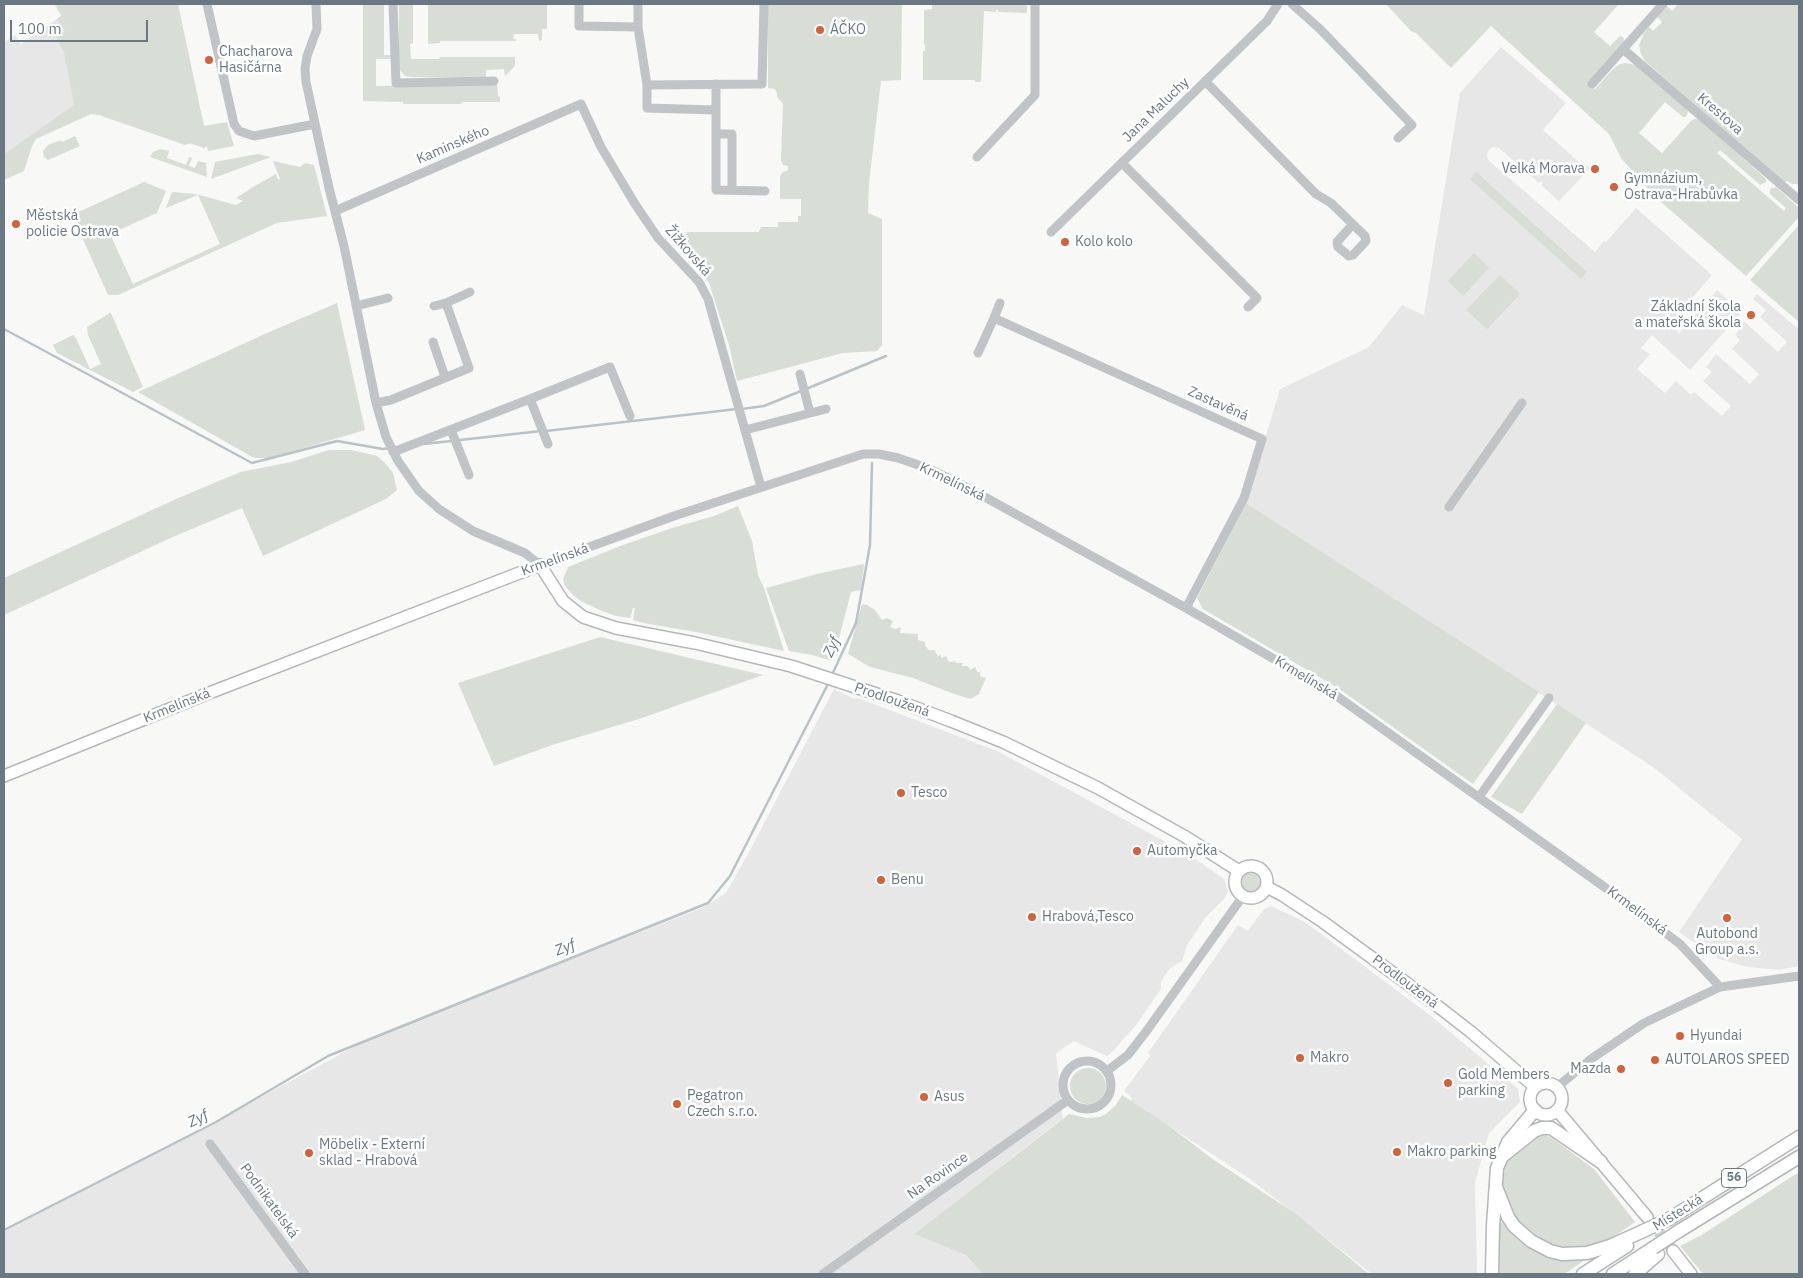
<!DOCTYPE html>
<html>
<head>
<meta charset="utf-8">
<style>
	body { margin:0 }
	#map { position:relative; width:1803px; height:1278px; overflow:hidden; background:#f8f8f6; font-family:"IBM Plex Sans",sans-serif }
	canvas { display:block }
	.frame { position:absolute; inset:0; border:5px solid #6a7884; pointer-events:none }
	.scale { position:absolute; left:10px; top:20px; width:138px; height:22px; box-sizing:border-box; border:2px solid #6a7884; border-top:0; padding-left:6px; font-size:15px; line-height:18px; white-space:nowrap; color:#6a7884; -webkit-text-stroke:4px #fff; paint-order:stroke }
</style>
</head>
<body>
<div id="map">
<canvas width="1803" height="1278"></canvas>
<div class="frame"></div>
<div class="scale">100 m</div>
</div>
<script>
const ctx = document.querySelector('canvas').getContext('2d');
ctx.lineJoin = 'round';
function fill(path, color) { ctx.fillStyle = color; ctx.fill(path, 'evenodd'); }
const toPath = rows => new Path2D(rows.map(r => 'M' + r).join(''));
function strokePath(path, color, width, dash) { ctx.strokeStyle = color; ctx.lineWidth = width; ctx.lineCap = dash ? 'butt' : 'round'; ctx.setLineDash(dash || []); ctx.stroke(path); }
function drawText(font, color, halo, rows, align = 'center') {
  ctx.font = font + ' "IBM Plex Sans",sans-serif'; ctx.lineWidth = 5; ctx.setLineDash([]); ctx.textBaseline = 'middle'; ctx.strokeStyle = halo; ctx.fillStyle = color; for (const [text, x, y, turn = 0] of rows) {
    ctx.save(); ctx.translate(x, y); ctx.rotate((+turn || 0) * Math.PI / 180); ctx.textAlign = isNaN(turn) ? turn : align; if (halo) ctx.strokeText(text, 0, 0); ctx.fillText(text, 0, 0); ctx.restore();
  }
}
fill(toPath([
	[54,4,178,4,206,146,204,148,76,105,4,154,4,42,15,35,21,44,61,16],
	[1501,47,1566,103,1543,130,1580,163,1582,161,1590,168,1559,201,1541,185,1543,183,1541,181,1539,183,1499,148,1493,147,1489,150,1487,154,1488,160,1595,252,1604,241,1606,242,1636,208,1712,275,1669,324,1679,333,1717,290,1742,312,1690,370,1652,335,1641,348,1650,354,1637,369,1665,393,1676,381,1691,395,1694,392,1722,416,1731,406,1703,381,1712,372,1706,367,1716,354,1750,384,1759,374,1732,349,1740,340,1735,335,1745,322,1778,352,1787,342,1760,317,1766,310,1753,299,1757,294,1790,322,1799,329,1799,966,1779,970,1748,967,1719,959,1679,932,1742,839,1653,767,1246,503,1280,389,1369,347,1402,305,1424,315,1460,93],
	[834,689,854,699,858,698,997,751,1190,855,1224,879,1228,892,1224,899,1206,917,1187,945,1182,961,1169,969,1161,982,1161,989,1136,1025,1114,1050,1107,1056,1074,1041,1056,1053,1063,1118,914,1234,966,1255,983,1274,4,1274,4,1231,194,1133,369,1039,702,908,726,893,748,854],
	[1271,906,1305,922,1431,1016,1518,1089,1520,1102,1489,1133,1475,1183,1477,1274,1372,1274,1250,1179,1131,1101,1132,1098,1124,1091,1150,1056,1148,1053,1238,925,1248,931,1264,909]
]), '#e6e7e6');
fill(toPath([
	[58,4,178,4,204,126,227,122,234,146,208,151,207,146,204,148,191,143,185,145,99,115,91,114,36,139,32,146,24,171,4,180,4,154,76,104,74,104,64,52,56,37,65,31,57,19,62,15,57,9],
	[351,4,384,4,384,55,391,55,391,59,376,59,376,86,497,83,498,96,500,97,500,102,462,102,461,104,403,104,403,102,363,101,363,4],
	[399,4,413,4,413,43,410,44,411,59,439,59,440,57,515,57,515,66,505,76,504,69,486,70,486,78,413,77,405,76,400,70,399,65],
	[428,4,547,4,547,29,542,29,542,40,539,41,538,34,514,34,513,39,516,39,516,41,440,41,440,43,428,44],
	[768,4,902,4,901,80,881,81,869,183,868,213,882,219,882,345,877,351,843,353,737,381,729,345,709,283,674,244,685,233,689,232,759,232,761,227,778,227,778,222,798,222,798,216,801,216,801,199,780,199,780,176,783,172,788,170,788,166,783,165,781,160,783,104,777,97,777,93,775,89,768,88],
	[932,4,1027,4,1027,13,998,12,998,10,996,10,996,12,984,11,981,82,975,82,975,80,923,80,923,51,925,51,925,45,924,44,924,10,932,9],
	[1386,4,1619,4,1594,32,1610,46,1620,36,1623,37,1625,42,1588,84,1595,89,1613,69,1620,64,1625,63,1637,65,1687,109,1688,112,1686,117,1683,117,1665,102,1639,133,1662,153,1691,121,1694,119,1699,119,1766,179,1766,182,1760,185,1720,150,1717,153,1784,211,1786,208,1770,194,1770,189,1776,187,1799,208,1799,217,1746,276,1653,195,1621,158,1609,134,1491,26,1451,68,1416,33,1411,31],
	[1678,4,1799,4,1799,184,1792,184,1787,181,1783,183,1645,61,1641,54,1639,45,1644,33,1649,27,1653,31,1662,22,1657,17,1667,6,1672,11],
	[75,136,80,146,48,160,44,157,43,151,48,145,61,140,62,142],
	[160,149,169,151,167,158,186,165,189,157,192,158,189,166,195,168,198,161,206,163,207,177,150,157,153,152],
	[257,154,271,157,211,179,215,162],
	[273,161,300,167,305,163,314,165,327,216,277,223,118,295,108,295,72,215,144,182,166,191,157,213,110,234,133,284,220,244,198,195,166,208,172,192,196,194,236,205,243,201,236,198,253,187,276,174,278,180,280,179],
	[1476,172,1587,272,1581,279,1470,179],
	[1799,225,1799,322,1750,280],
	[1474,253,1489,268,1463,296,1448,281],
	[1500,275,1520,294,1487,329,1466,310],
	[337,303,365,430,270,458,254,458,138,392,267,333],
	[110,313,111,313,143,387,133,392,57,353,53,345,73,335,76,338,90,369,101,364,88,335,87,327],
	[329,450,352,450,377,456,386,464,393,473,397,490,386,499,263,556,242,508,175,536,4,615,4,578,176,499,221,480,241,472,291,462],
	[1246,503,1539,692,1473,784,1338,688,1203,609,1197,598],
	[738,506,752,541,758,575,764,588,784,651,701,633,644,623,633,620,635,608,633,608,630,618,616,616,602,611,581,601,573,595,565,586,563,579,568,567,623,545,672,528,714,516],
	[864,564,861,590,851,592,833,661,812,655,789,651,766,588,821,573],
	[862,604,867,605,875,610,882,620,887,618,893,621,890,627,895,629,901,627,900,633,918,634,918,640,925,642,925,646,929,650,934,650,938,656,941,655,941,658,946,656,949,662,955,661,956,663,963,663,962,666,968,666,970,670,975,667,977,672,980,672,980,676,986,678,979,694,971,699,957,695,913,678,870,667,848,654],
	[600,637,763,675,639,719,552,745,494,766,458,683],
	[1557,704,1586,723,1522,814,1491,797],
	'1242 882a9 9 0 1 1 18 0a9 9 0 1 1-18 0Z',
	'1070 1086a18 18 0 1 1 36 0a18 18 0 1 1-36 0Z',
	[1122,1095,1168,1125,1214,1160,1296,1214,1369,1274,983,1274,966,1255,914,1234,1069,1114,1087,1118,1099,1117,1106,1114,1116,1105],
	[1545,1135,1552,1138,1594,1169,1635,1222,1605,1243,1583,1249,1551,1248,1522,1231,1503,1197,1502,1187,1505,1166,1510,1158,1535,1138],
	[1799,1172,1799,1274,1703,1274,1680,1246,1700,1236],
	[1500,1221,1529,1246,1588,1258,1564,1274,1498,1274]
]), '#d8ddd6');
strokePath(toPath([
	[4,329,252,463,337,441,383,449,389,448],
	[806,389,886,356],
	[742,409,764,406,801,391],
	[546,431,737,409],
	[424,444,541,431],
	[831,677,856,623,870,545,872,463],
	[4,1230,216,1122,328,1056,708,903,730,876,829,682]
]), '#b9c3c7', 2.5);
strokePath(toPath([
	[1648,1219,1671,1247]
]), '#cdd2d4', 11, [11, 5.5]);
const major = toPath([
	[4,776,204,695,540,565,563,601,583,617,616,628,695,643,791,666,898,701,951,721,1003,742,1098,788,1184,836,1239,871],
	'1235 882a16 16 0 1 1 32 0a16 16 0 1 1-32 0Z',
	[1267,887,1282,895,1323,922,1431,1001,1471,1032,1535,1087],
	'1530 1099a16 16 0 1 1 32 0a16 16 0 1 1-32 0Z',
	[1557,1110,1647,1217],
	[1673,1251,1691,1274]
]);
const highway = toPath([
	[1504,1155,1534,1131,1542,1128,1551,1128,1601,1162],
	[1496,1187,1508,1217,1514,1226,1531,1241,1550,1251,1562,1254,1587,1253,1610,1246,1641,1232],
	[1669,1219,1799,1137],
	[1679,1231,1799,1157],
	[1492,1274,1493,1226,1497,1168,1508,1142,1535,1110],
	[1583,1274,1627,1246],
	[1613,1274,1653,1248],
	[1635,1274,1658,1254]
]);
strokePath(major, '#b4b8bb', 14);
strokePath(highway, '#b3b7ba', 15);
strokePath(toPath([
	[207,4,234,124,239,131,254,136,315,124],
	[316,4,317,29,307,56,305,69,306,82,329,188,344,246,376,403,386,437,398,461,419,491,439,509,473,531,525,553,540,565,674,516,863,454,879,454,898,458,930,469,972,490,1186,608,1331,692,1603,886,1680,944,1720,987,1644,1023,1591,1059,1557,1087],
	[393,4,396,83,494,81],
	[579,4,579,26,638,27,638,4],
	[1292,4,1321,30,1412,125,1398,138],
	[638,27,647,85,647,108,716,110],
	[1623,49,1799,200],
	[1205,81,1316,194,1331,203,1365,236,1366,241,1353,255,1349,256,1338,247,1337,242,1353,224],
	[716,84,716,190,765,191],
	[1592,84,1663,4],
	[647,85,762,84,764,4],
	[716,134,732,134,732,190],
	[977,157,1035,95,1035,4],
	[1122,163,1257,298,1248,307],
	[335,211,581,104,601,147,635,204,658,238,699,282,708,299,761,487],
	[1051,232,1267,21,1278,4],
	[356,306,388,298],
	[434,306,446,303],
	[994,318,1000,303],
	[433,342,445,377],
	[978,353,994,318,1262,439,1244,498,1186,608],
	[800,374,810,413],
	[530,399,610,367,630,416],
	[376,403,391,400,469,368,446,303,470,292],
	[451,430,469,475],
	[745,430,826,409],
	[393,452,530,399,548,444],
	[1449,507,1522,403],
	[1479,797,1549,698],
	[1720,987,1799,976],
	'1063 1085a24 24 0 1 1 48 0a24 24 0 1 1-48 0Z',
	[1107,1071,1128,1055,1148,1029,1243,896],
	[210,1144,305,1274],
	[823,1274,1068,1100]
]), '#c0c4c7', 9);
strokePath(major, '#fff', 11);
strokePath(highway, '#fff', 12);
const highwayBridge = toPath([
	[1641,1232,1669,1219],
	[1653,1248,1679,1231]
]);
strokePath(highwayBridge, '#b3b7ba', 15, []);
strokePath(highwayBridge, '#fff', 12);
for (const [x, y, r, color] of [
	[820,30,5,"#d5603a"],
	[209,60,5,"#d5603a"],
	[1595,169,5,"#d5603a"],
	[1614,187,5,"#d5603a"],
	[16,224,5,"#d5603a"],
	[1065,242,5,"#d5603a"],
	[1751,315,5,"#d5603a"],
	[901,793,5,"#d5603a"],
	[1137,851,5,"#d5603a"],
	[881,880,5,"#d5603a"],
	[1032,917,5,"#d5603a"],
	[1727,918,5,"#d5603a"],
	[1680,1036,5,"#d5603a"],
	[1300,1058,5,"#d5603a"],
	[1655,1060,5,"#d5603a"],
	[1621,1069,5,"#d5603a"],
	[1448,1083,5,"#d5603a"],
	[924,1097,5,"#d5603a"],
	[677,1104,5,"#d5603a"],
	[1397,1152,5,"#d5603a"],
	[309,1153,5,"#d5603a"]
]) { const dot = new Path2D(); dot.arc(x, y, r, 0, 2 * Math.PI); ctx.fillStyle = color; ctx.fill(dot); strokePath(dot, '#fff', 2); }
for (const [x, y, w] of [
	[1734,1178,25]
]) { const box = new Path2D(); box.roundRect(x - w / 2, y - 9.5, w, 19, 4); ctx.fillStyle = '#fff'; ctx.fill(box); strokePath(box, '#6a7884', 1); }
drawText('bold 12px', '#6a7884', null, [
	["56",1734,1178]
]);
drawText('14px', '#6a7884', '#fff', [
	["ÁČKO",830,30],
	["Chacharova",219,52],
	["Hasičárna",219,68],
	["Velká Morava",1585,169,"right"],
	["Gymnázium,",1624,179],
	["Ostrava-Hrabůvka",1624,195],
	["Městská",26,216],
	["policie Ostrava",26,232],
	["Kolo kolo",1075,242],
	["Základní škola",1741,307,"right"],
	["a mateřská škola",1741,323,"right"],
	["Tesco",911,793],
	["Automyčka",1147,851],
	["Benu",891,880],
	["Hrabová,Tesco",1042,917],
	["Autobond",1727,934,"center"],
	["Group a.s.",1727,950,"center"],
	["Hyundai",1690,1036],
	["Makro",1310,1058],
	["AUTOLAROS SPEED",1665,1060],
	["Mazda",1611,1069,"right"],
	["Gold Members",1458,1075],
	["parking",1458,1091],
	["Pegatron",687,1096],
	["Czech s.r.o.",687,1112],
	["Asus",934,1097],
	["Möbelix - Externí",319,1145],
	["sklad - Hrabová",319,1161],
	["Makro parking",1407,1152]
], 'left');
drawText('14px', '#6a7884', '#fff', [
	["Jana Maluchy",1156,110,-44],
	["Krestova",1720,114,41],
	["Kaminského",453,145,-23],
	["Žižkovská",688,251,49],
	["Zastavěná",1218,404,24],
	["Krmelínská",952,482,26],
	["Krmelínská",555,560,-20],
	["Krmelínská",1306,678,31],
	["Prodloužená",892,700,19],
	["Krmelínská",177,706,-22],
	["Krmelínská",1637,911,37],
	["Prodloužená",1405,982,37],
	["Na Rovince",938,1176,-35],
	["Podnikatelská",269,1201,54],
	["Místecká",1678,1213,-32]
]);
drawText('italic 15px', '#66787f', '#fff', [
	["Zyf",832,647,-65],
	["Zyf",565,948,-22],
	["Zyf",198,1119,-27]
]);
</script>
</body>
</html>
